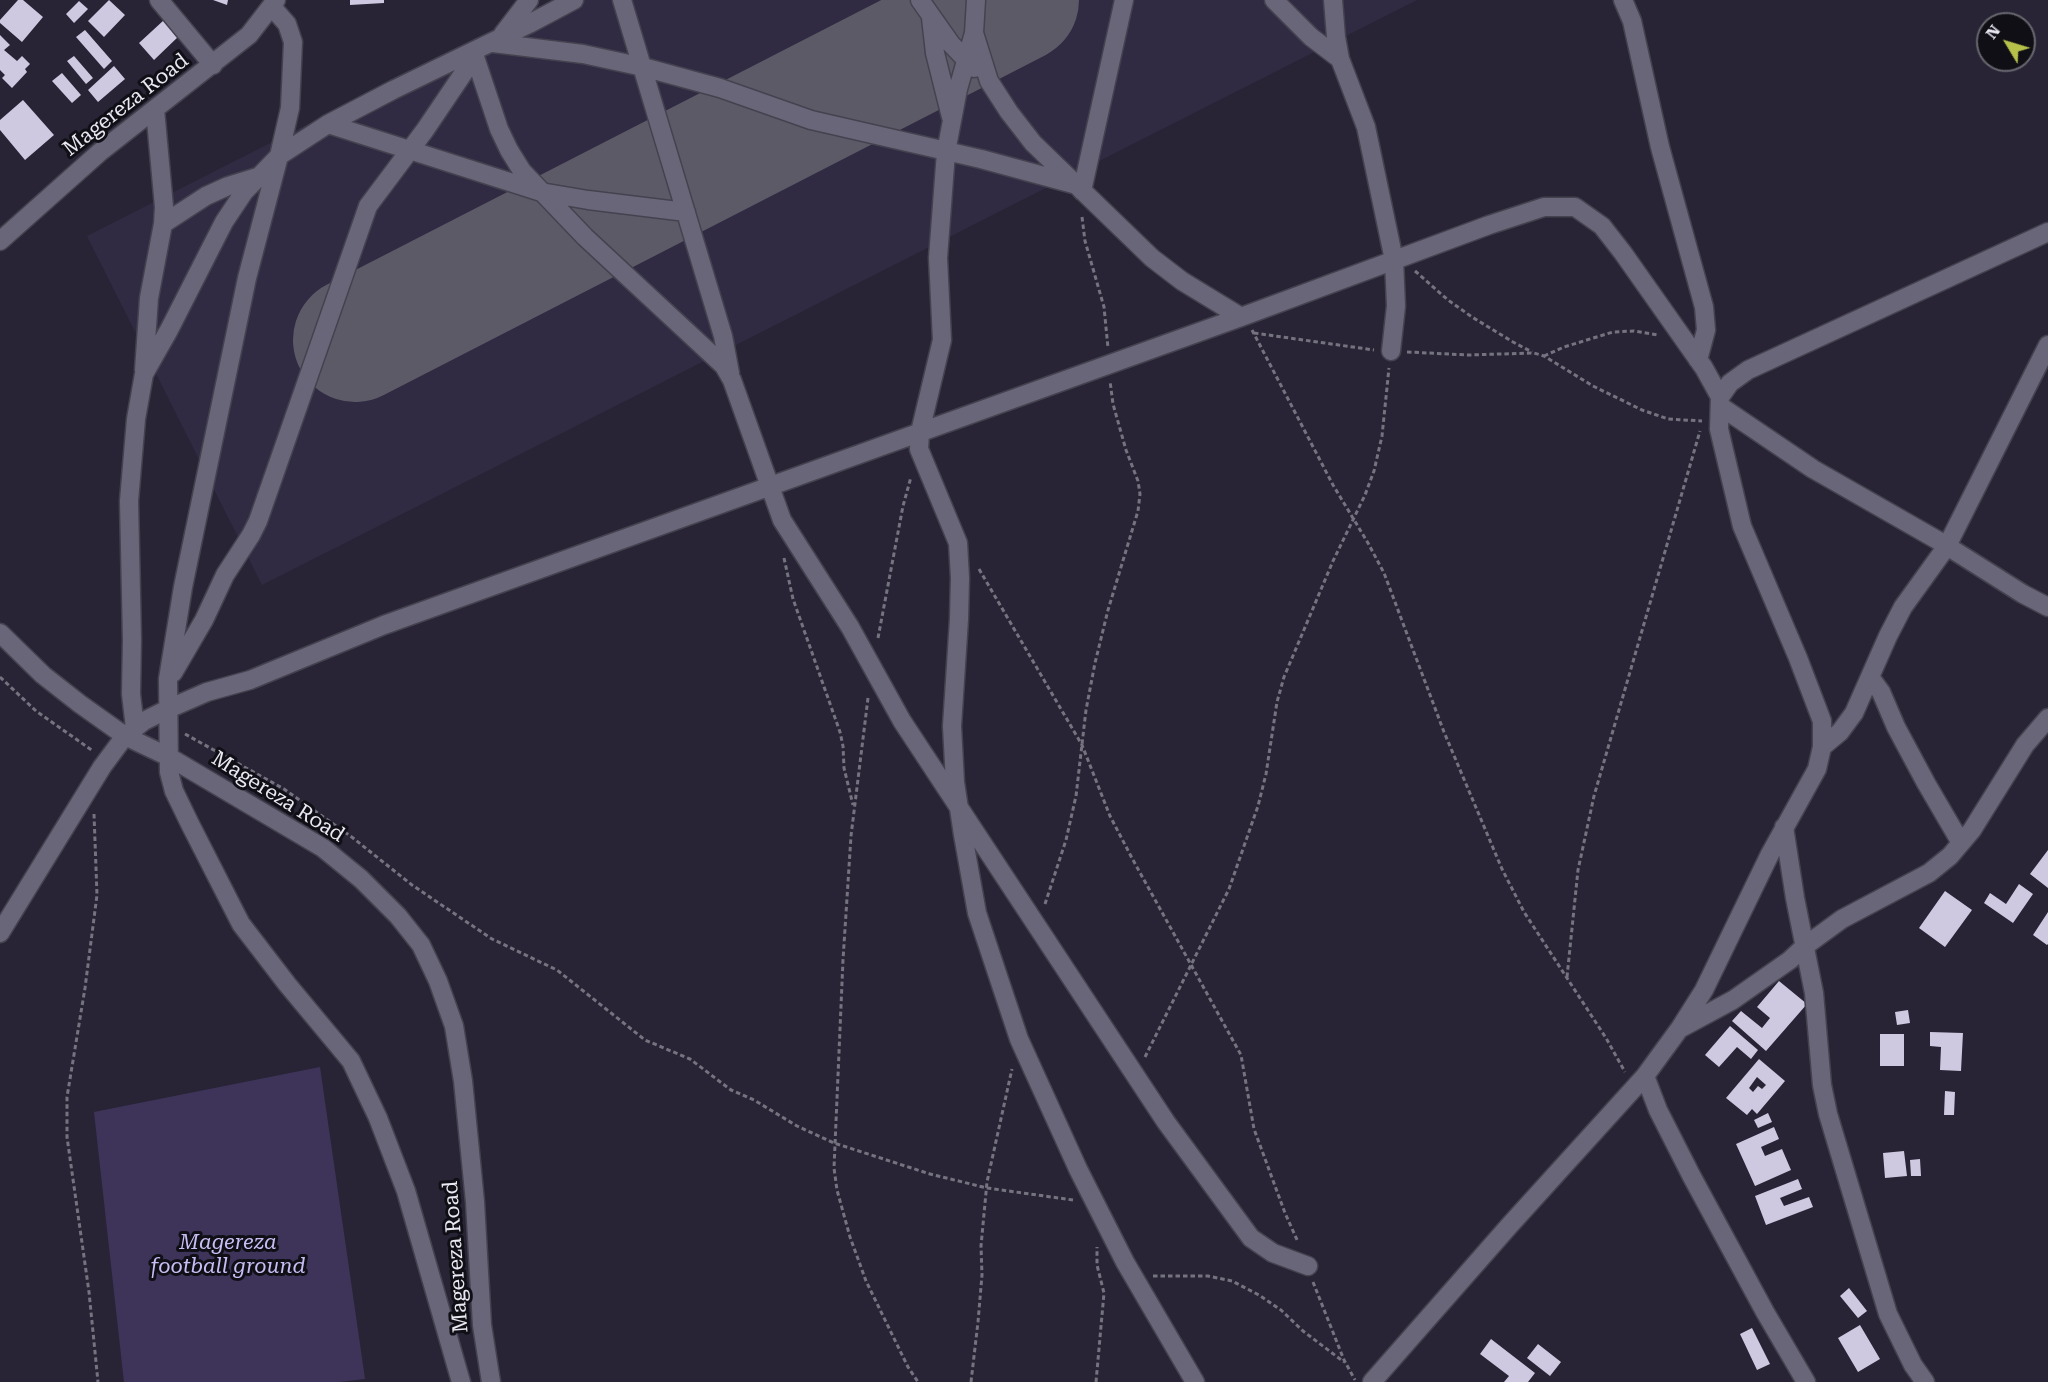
<!DOCTYPE html>
<html>
<head>
<meta charset="utf-8">
<style>
	body { margin:0 }
	#map { position:relative; width:2048px; height:1382px; overflow:hidden; background:#282435; font-family:"Roboto Serif",serif }
	canvas { display:block }
	.north { position:absolute; left:1976px; top:12px; width:60px; height:60px; box-sizing:border-box; background:#100f16; border:2px solid #67666e; border-radius:50%; rotate:308deg; font-size:16px; font-weight:700; line-height:24px; text-align:center; color:#eae8f3 }
	.north::after { content:''; display:block; margin:auto; width:21px; height:27px; background:#b6c149; clip-path:polygon(50% 0,100% 100%,50% 72%,0 100%) }
</style>
</head>
<body>
<div id="map">
<canvas width="2048" height="1382"></canvas>
<div class="north">N</div>
</div>
<script>
const ctx = document.querySelector('canvas').getContext('2d');
ctx.lineJoin = 'round';
function fill(path, color) { ctx.fillStyle = color; ctx.fill(path, 'evenodd'); }
const toPath = rows => new Path2D(rows.map(r => 'M' + r).join(''));
function strokePath(path, color, width, dash) { ctx.strokeStyle = color; ctx.lineWidth = width; ctx.lineCap = dash ? 'butt' : 'round'; ctx.setLineDash(dash || []); ctx.stroke(path); }
function drawText(font, color, halo, rows, align = 'center') {
  ctx.font = font + ' "Roboto Serif",serif'; ctx.lineWidth = 6; ctx.setLineDash([]); ctx.textBaseline = 'middle'; ctx.strokeStyle = halo; ctx.fillStyle = color; for (const [text, x, y, turn = 0] of rows) {
    ctx.save(); ctx.translate(x, y); ctx.rotate((+turn || 0) * Math.PI / 180); ctx.textAlign = isNaN(turn) ? turn : align; if (halo) ctx.strokeText(text, 0, 0); ctx.fillText(text, 0, 0); ctx.restore();
  }
}
fill(toPath([
	[552,0,1417,0,262,585,87,236]
]), '#302b42');
fill(toPath([
	[320,1067,365,1379,339,1382,124,1382,94,1112]
]), '#3e345a');
strokePath(toPath([
	[355,340,1017,0]
]), '#5d5a68', 124);
fill(toPath([
	[18,0,23,0,43,17,22,42,0,23,0,20],
	[109,0,125,15,104,37,88,21],
	[213,0,228,0,227,5],
	[350,0,384,0,384,3,350,5],
	[79,1,88,9,74,23,66,14],
	[164,20,179,36,154,60,139,43],
	[85,30,112,61,104,69,76,37],
	[0,35,10,45,4,50,17,61,22,56,30,64,25,69,27,72,12,88,2,78,5,75,0,70],
	[74,56,93,78,86,84,67,61],
	[114,66,125,79,98,102,88,90],
	[62,73,81,95,72,103,52,81],
	[23,100,54,135,25,160,0,130,0,120],
	[2048,850,2048,888,2030,874],
	[2019,884,2033,894,2013,923,1984,903,1990,893,2006,904],
	[1945,891,1972,910,1945,947,1919,928],
	[2048,912,2048,944,2047,945,2033,935],
	[1779,981,1807,1004,1766,1051,1732,1021,1741,1011,1762,1028,1770,1018,1757,1007],
	[1908,1010,1910,1023,1897,1025,1895,1012],
	[1730,1026,1758,1050,1751,1059,1737,1047,1719,1067,1705,1055],
	[1930,1032,1963,1033,1961,1071,1940,1070,1941,1047,1930,1046],
	[1880,1034,1904,1034,1904,1066,1880,1066],
	[1759,1059,1785,1081,1757,1114,1752,1109,1747,1115,1726,1098],
	[1757,1077,1766,1085,1762,1089,1758,1086,1753,1092,1749,1088],
	[1945,1091,1955,1092,1954,1115,1944,1115],
	[1768,1113,1772,1122,1758,1128,1754,1120],
	[1774,1127,1779,1139,1761,1147,1765,1156,1782,1149,1791,1170,1755,1186,1736,1144],
	[1904,1151,1907,1176,1885,1178,1883,1153],
	[1920,1159,1921,1176,1911,1176,1910,1160],
	[1798,1179,1802,1189,1780,1198,1784,1206,1809,1197,1813,1207,1766,1225,1755,1196],
	[1849,1288,1867,1311,1858,1318,1840,1296],
	[1860,1325,1880,1359,1858,1372,1838,1338],
	[1752,1328,1770,1364,1757,1370,1740,1334],
	[1491,1339,1535,1373,1528,1382,1504,1382,1509,1376,1480,1354],
	[1538,1344,1561,1362,1550,1376,1527,1358]
]), '#cec9e0');
const minor = toPath([
	[159,0,213,65],
	[622,0,723,336,730,373],
	[920,0,951,44,974,68],
	[976,0,974,33,989,81,1009,112,1033,143,1152,258,1182,281,1241,317],
	[1274,0,1311,37,1340,59],
	[1333,0,1336,37,1340,59,1366,127,1394,260,1396,306,1391,351],
	[1623,0,1632,21,1660,147,1704,307,1706,330,1698,360],
	[272,7,287,24,293,42,290,108,279,156,247,278,183,587,168,679,169,772,174,791,190,824,241,924,287,984,351,1061,378,1118,406,1191,461,1382],
	[931,18,935,53,951,117],
	[974,33,958,89,946,152,938,258,942,340,920,432,919,449,958,543,960,578,959,619,952,726,955,782,963,835,977,913,1019,1039,1078,1169,1125,1262,1195,1382],
	[503,34,529,0],
	[493,43,583,54,643,67,720,88,811,120,981,159,1077,185],
	[473,51,499,129,509,150,522,171,585,237,724,366,732,380,782,520,850,627,902,721,1166,1122,1251,1238,1273,1253,1308,1266],
	[328,124,541,192,588,200,686,212],
	[1082,191,1124,0],
	[163,224,206,196,228,186,257,177],
	[0,241,100,152,249,35,276,0],
	[144,370,149,298,163,224,164,207,155,109],
	[1720,406,1813,469,1939,541,2023,594,2048,607],
	[0,633,43,675,80,704,125,736,169,757,323,848,361,879,398,916,421,945,438,981,454,1026,463,1081,475,1202,482,1325,491,1382],
	[173,673,204,620,225,575,251,535,258,521,368,206,425,130,475,56],
	[1870,677,1881,692,1896,727,1926,783,1961,843],
	[135,728,131,694,132,640,129,501,136,419,144,374,169,330,224,222,244,192,279,156,328,124,393,90,529,24,574,0],
	[1822,747,1840,732,1854,713,1888,636,1903,607,1947,546,2048,345],
	[1784,827,1795,898,1814,993,1822,1085,1828,1114,1888,1314,1913,1365,1925,1382],
	[0,933,102,767,125,736,144,721,168,709,207,692,250,680,384,625,1241,317,1489,225,1544,207,1575,207,1602,226,1623,253,1704,368,1720,397],
	[1681,1028,1733,1000,1790,960,1805,946,1842,919,1929,873,1950,856,1972,830,2025,745,2048,718],
	[1645,1076,1658,1110,1691,1175,1765,1312,1806,1382],
	[1372,1382,1509,1226,1645,1076,1680,1028,1704,990,1770,854,1817,769,1822,747,1822,721,1798,658,1742,526,1719,429,1720,397,1730,383,1748,370,2048,232]
]);
strokePath(minor, '#454250', 21);
strokePath(toPath([
	[1082,217,1085,241,1104,307,1108,348],
	[1415,271,1448,300,1472,317,1513,342,1532,352],
	[1252,330,1333,485,1368,543,1384,573,1444,732,1502,869,1524,912,1606,1038,1625,1072],
	[1254,333,1374,350],
	[1407,352,1468,355,1534,353,1544,356,1593,386,1642,410,1668,419,1702,421],
	[1544,356,1564,347,1613,332,1634,331,1658,335],
	[784,558,793,599,840,732,843,746,844,768,853,805],
	[979,569,1082,745,1110,816,1133,860,1241,1055,1254,1129,1285,1213,1298,1242],
	[878,638,903,506,911,477],
	[0,677,36,711,93,751],
	[868,698,851,836,843,960,834,1168,837,1190,850,1237,866,1281,908,1367,918,1382],
	[185,734,284,789,353,838,412,885,492,939,557,970,645,1040,690,1059,731,1090,754,1100,797,1126,834,1143,930,1174,987,1188,1073,1200],
	[94,814,97,895,85,988,67,1097,67,1137,89,1292,98,1382],
	[1045,904,1066,840,1076,796,1086,710,1095,663,1108,610,1138,511,1140,494,1138,481,1126,450,1113,404,1110,381],
	[1567,977,1578,870,1594,796,1700,431],
	[1145,1057,1229,889,1258,806,1266,774,1277,702,1284,677,1333,561,1365,495,1374,471,1382,436,1389,368],
	[1153,1276,1208,1276,1232,1281,1259,1295,1281,1310,1303,1331,1344,1362],
	[1313,1282,1344,1360,1355,1380],
	[971,1382,978,1322,982,1275,981,1246,987,1182,1012,1069],
	[1096,1382,1104,1293,1097,1265,1097,1247]
]), '#767381', 3, [4.5, 3]);
strokePath(minor, '#696679', 18);
drawText('21px', '#eae8f3', '#100f16', [
	["Magereza Road",126,105,-38],
	["Magereza Road",278,797,32],
	["Magereza Road",456,1257,-94]
]);
drawText('italic 21px', '#c8bdf4', '#100f16', [
	["Magereza",228,1243],
	["football ground",228,1267]
]);
</script>
</body>
</html>
